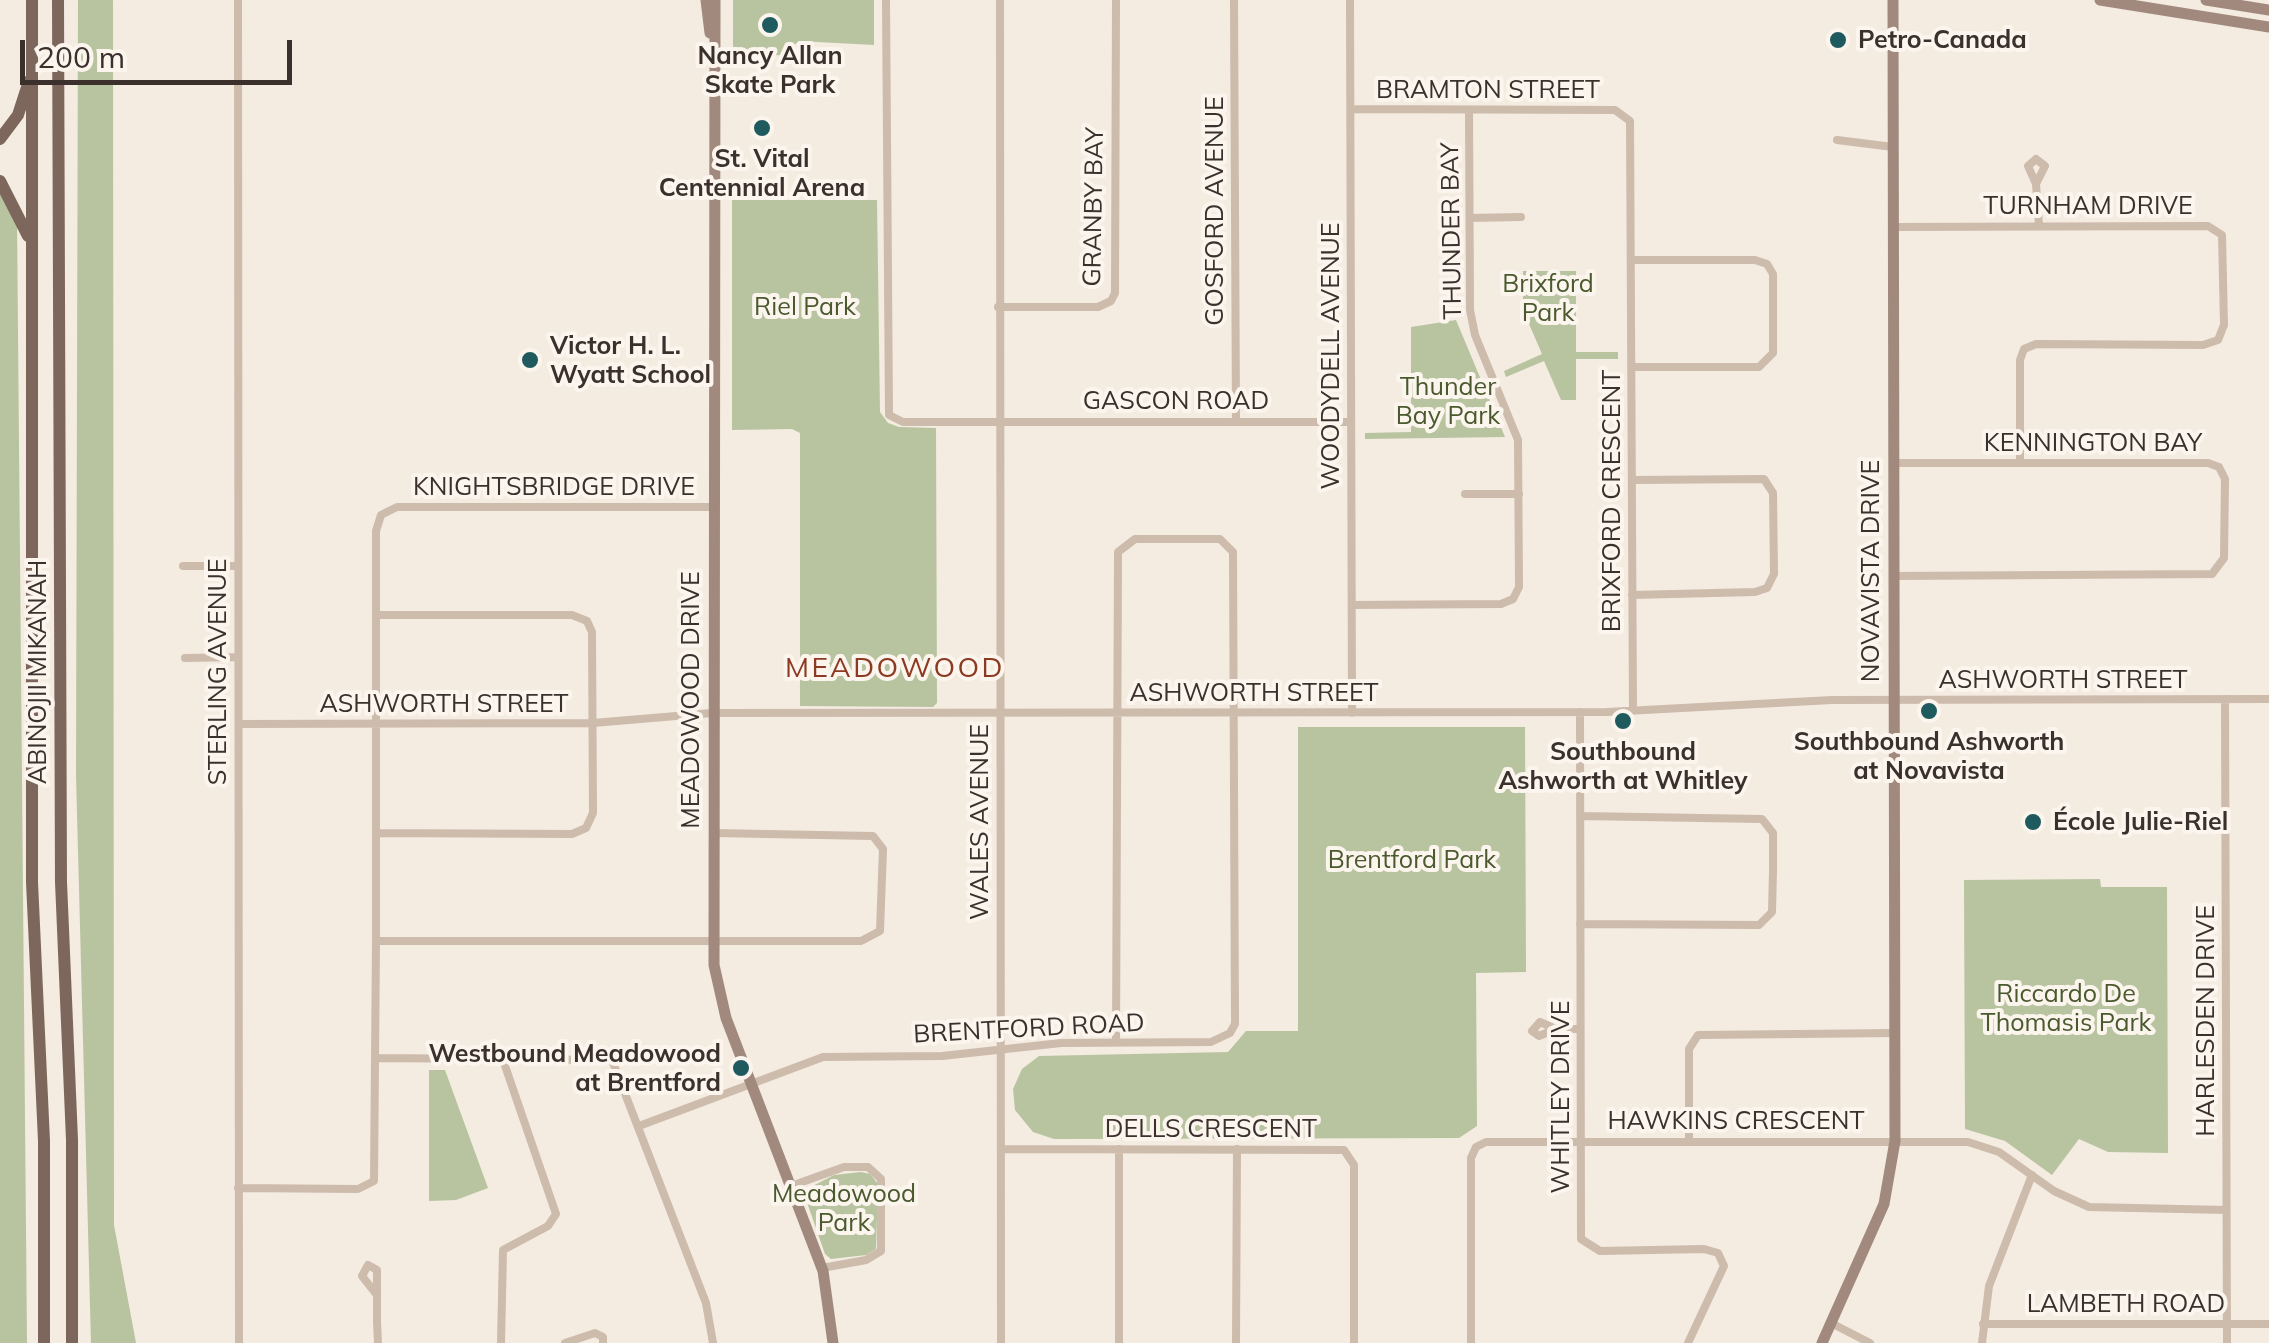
<!DOCTYPE html>
<html>
<head>
<meta charset="utf-8">
<style>
	body { margin:0 }
	#map { position:relative; width:2269px; height:1343px; overflow:hidden; background:#f4ebe1; font-family:Mulish,sans-serif }
	canvas { display:block }
	.scale { position:absolute; left:20px; top:40px; width:272px; height:45px; box-sizing:border-box; border:5px solid #3b302b; border-top:0; padding-left:12px; font-size:30px; line-height:35px; white-space:nowrap; color:#3b302b; -webkit-text-stroke:8px #fbf5ee; paint-order:stroke }
</style>
</head>
<body>
<div id="map">
<canvas width="2269" height="1343"></canvas>
<div class="scale">200 m</div>
</div>
<script>
const ctx = document.querySelector('canvas').getContext('2d');
ctx.lineJoin = 'round';
function fill(path, color) { ctx.fillStyle = color; ctx.fill(path, 'evenodd'); }
const toPath = rows => new Path2D(rows.map(r => 'M' + r).join(''));
function strokePath(path, color, width, dash) { ctx.strokeStyle = color; ctx.lineWidth = width; ctx.lineCap = dash ? 'butt' : 'round'; ctx.setLineDash(dash || []); ctx.stroke(path); }
function drawText(font, color, halo, rows, align = 'center') {
  ctx.font = font + ' Mulish,sans-serif'; ctx.lineWidth = 8; ctx.setLineDash([]); ctx.textBaseline = 'middle'; ctx.strokeStyle = halo; ctx.fillStyle = color; for (const [text, x, y, turn = 0] of rows) {
    ctx.save(); ctx.translate(x, y); ctx.rotate((+turn || 0) * Math.PI / 180); ctx.textAlign = isNaN(turn) ? turn : align; if (halo) ctx.strokeText(text, 0, 0); ctx.fillText(text, 0, 0); ctx.restore();
  }
}
fill(toPath([
	[78,0,113,0,114,1225,136,1343,91,1343,76,775],
	[733,0,874,0,874,45,799,41,783,55,733,56],
	[0,191,17,219,27,1343,0,1343],
	[732,200,877,200,880,412,888,423,899,427,936,428,937,703,933,707,800,706,800,433,792,429,732,430],
	[1523,271,1576,271,1576,352,1618,352,1618,359,1576,359,1576,400,1561,400,1544,361,1506,377,1504,371,1542,354,1523,310],
	[1456,320,1505,437,1365,439,1365,433,1411,432,1411,327],
	[1298,727,1525,727,1526,972,1476,973,1477,1126,1459,1138,1054,1139,1033,1132,1015,1110,1013,1089,1022,1069,1039,1056,1228,1052,1246,1031,1298,1031],
	[2100,879,2101,887,2167,887,2168,1153,2108,1152,2079,1139,2052,1175,2005,1141,1965,1129,1964,880],
	[429,1070,445,1070,488,1188,456,1200,429,1201],
	[861,1172,870,1174,878,1184,876,1249,866,1255,831,1259,825,1254,803,1191,834,1175]
]), '#b8c4a0');
strokePath(toPath([
	[238,0,239,1343],
	[886,0,889,415,903,422,1351,422],
	[1000,0,1001,1343],
	[1234,0,1236,421],
	[1350,0,1352,713],
	[1351,109,1615,110,1630,121,1633,711],
	[1837,140,1893,147],
	[2036,184,2028,166,2036,159,2045,166,2036,184,2039,226],
	[1470,218,1521,217],
	[1893,227,2208,226,2222,235,2224,325,2218,340,2203,345,2036,344,2024,349,2020,360,2020,463],
	[1632,260,1755,260,1767,264,1773,274,1773,353,1759,367,1632,367],
	[998,307,1098,307,1111,301,1115,293,1116,0],
	[1893,463,2208,463,2219,467,2225,479,2224,558,2212,574,1894,576],
	[1465,494,1519,494],
	[713,507,397,507,381,515,376,531,376,941,861,941,880,931,883,849,873,836,714,833],
	[183,566,238,566],
	[1632,595,1755,592,1767,588,1774,574,1773,493,1764,479,1632,480],
	[1352,605,1501,604,1513,599,1519,587,1518,440,1475,335,1470,310,1469,110],
	[376,615,572,615,587,621,592,632,593,813,586,828,572,834,376,833],
	[185,658,238,657],
	[2225,699,2227,1343],
	[1580,712,1581,1239,1600,1251,1704,1249,1718,1253,1724,1266,1688,1343],
	[239,724,593,723,712,713,1607,712,1832,700,2269,699],
	[1580,816,1762,819,1773,833,1773,871,1772,912,1759,925,1580,924],
	[2163,823,2226,822],
	[1556,1029,1539,1036,1532,1031,1540,1022,1556,1029,1580,1029],
	[377,1058,612,1060,706,1303,713,1343],
	[639,1126,823,1057,942,1056,1061,1043,1211,1042,1230,1033,1235,1024,1233,552,1220,539,1135,539,1118,552,1116,1042],
	[1689,1141,1689,1049,1698,1035,1896,1033],
	[1001,1149,1344,1150,1354,1165,1354,1343],
	[1119,1149,1119,1343],
	[791,1186,844,1167,868,1167,881,1179,881,1251,866,1260,822,1268],
	[238,1188,358,1189,374,1181,376,941],
	[377,1295,362,1276,368,1265,377,1270,377,1322,378,1343],
	[1831,1323,1870,1343],
	[1983,1324,2269,1324],
	[501,1343,503,1250,548,1226,556,1214,502,1057],
	[565,1343,595,1333,603,1337,603,1343],
	[1236,1343,1237,1149],
	[1471,1343,1471,1158,1476,1147,1486,1142,1968,1142,1999,1152,2054,1191,2089,1207,2226,1210],
	[1982,1343,1989,1286,2032,1175]
]), '#cdbbac', 8);
strokePath(toPath([
	[706,0,710,33],
	[715,0,714,965,726,1018,823,1271,833,1343],
	[2100,0,2269,27],
	[2206,0,2269,10],
	[1822,1343,1884,1204,1895,1141,1893,0]
]), '#a18a7d', 11);
strokePath(toPath([
	[32,0,32,882,44,1141,44,1343],
	[58,0,61,882,72,1140,72,1343],
	[0,139,18,115,29,81],
	[0,181,28,236]
]), '#7d675c', 12);
for (const [x, y, r, color] of [
	[770,25,10,"#1f5a5e"],
	[1838,40,10,"#1f5a5e"],
	[762,128,10,"#1f5a5e"],
	[530,360,10,"#1f5a5e"],
	[1929,711,10,"#1f5a5e"],
	[1623,721,10,"#1f5a5e"],
	[2033,822,10,"#1f5a5e"],
	[741,1068,10,"#1f5a5e"]
]) { const dot = new Path2D(); dot.arc(x, y, r, 0, 2 * Math.PI); ctx.fillStyle = color; ctx.fill(dot); strokePath(dot, '#fbf5ee', 4); }
drawText('bold 25px', '#3b302b', '#fbf5ee', [
	["Petro-Canada",1858,40,"left"],
	["Nancy Allan",770,56],
	["Skate Park",770,85],
	["St. Vital",762,159],
	["Centennial Arena",762,188],
	["Victor H. L.",550,346,"left"],
	["Wyatt School",550,375,"left"],
	["Southbound Ashworth",1929,742],
	["at Novavista",1929,771],
	["Southbound",1623,752],
	["Ashworth at Whitley",1623,781],
	["École Julie-Riel",2053,822,"left"],
	["Westbound Meadowood",721,1054,"right"],
	["at Brentford",721,1083,"right"]
]);
drawText('25px', '#3b302b', '#fbf5ee', [
	["BRAMTON STREET",1488,90],
	["TURNHAM DRIVE",2088,206],
	["GRANBY BAY",1094,207,-89],
	["GOSFORD AVENUE",1215,211,-90],
	["THUNDER BAY",1452,231,-91],
	["WOODYDELL AVENUE",1331,356,-90],
	["GASCON ROAD",1176,401],
	["KENNINGTON BAY",2093,443],
	["KNIGHTSBRIDGE DRIVE",554,487],
	["BRIXFORD CRESCENT",1612,501,-90],
	["NOVAVISTA DRIVE",1871,571,-90],
	["ABINOJII MIKANAH",38,672,-90],
	["STERLING AVENUE",218,672,-90],
	["ASHWORTH STREET",2063,680],
	["ASHWORTH STREET",1254,693],
	["MEADOWOOD DRIVE",691,700,-90],
	["ASHWORTH STREET",444,704],
	["WALES AVENUE",980,822,-90],
	["HARLESDEN DRIVE",2206,1021,-90],
	["BRENTFORD ROAD",1029,1029,-3],
	["WHITLEY DRIVE",1561,1097,-90],
	["HAWKINS CRESCENT",1736,1121],
	["DELLS CRESCENT",1211,1129],
	["LAMBETH ROAD",2126,1304]
]);
drawText('25px', '#4a5a2e', '#fbf5ee', [
	["Brixford",1548,284],
	["Park",1548,313],
	["Riel Park",805,307],
	["Thunder",1448,387],
	["Bay Park",1448,416],
	["Brentford Park",1412,860],
	["Riccardo De",2066,994],
	["Thomasis Park",2066,1023],
	["Meadowood",844,1194],
	["Park",844,1223]
]);
ctx.letterSpacing = '2.5px';
drawText('28px', '#8c3b22', '#fbf5ee', [
	["MEADOWOOD",895,669]
]);
ctx.letterSpacing = '0px';
</script>
</body>
</html>
